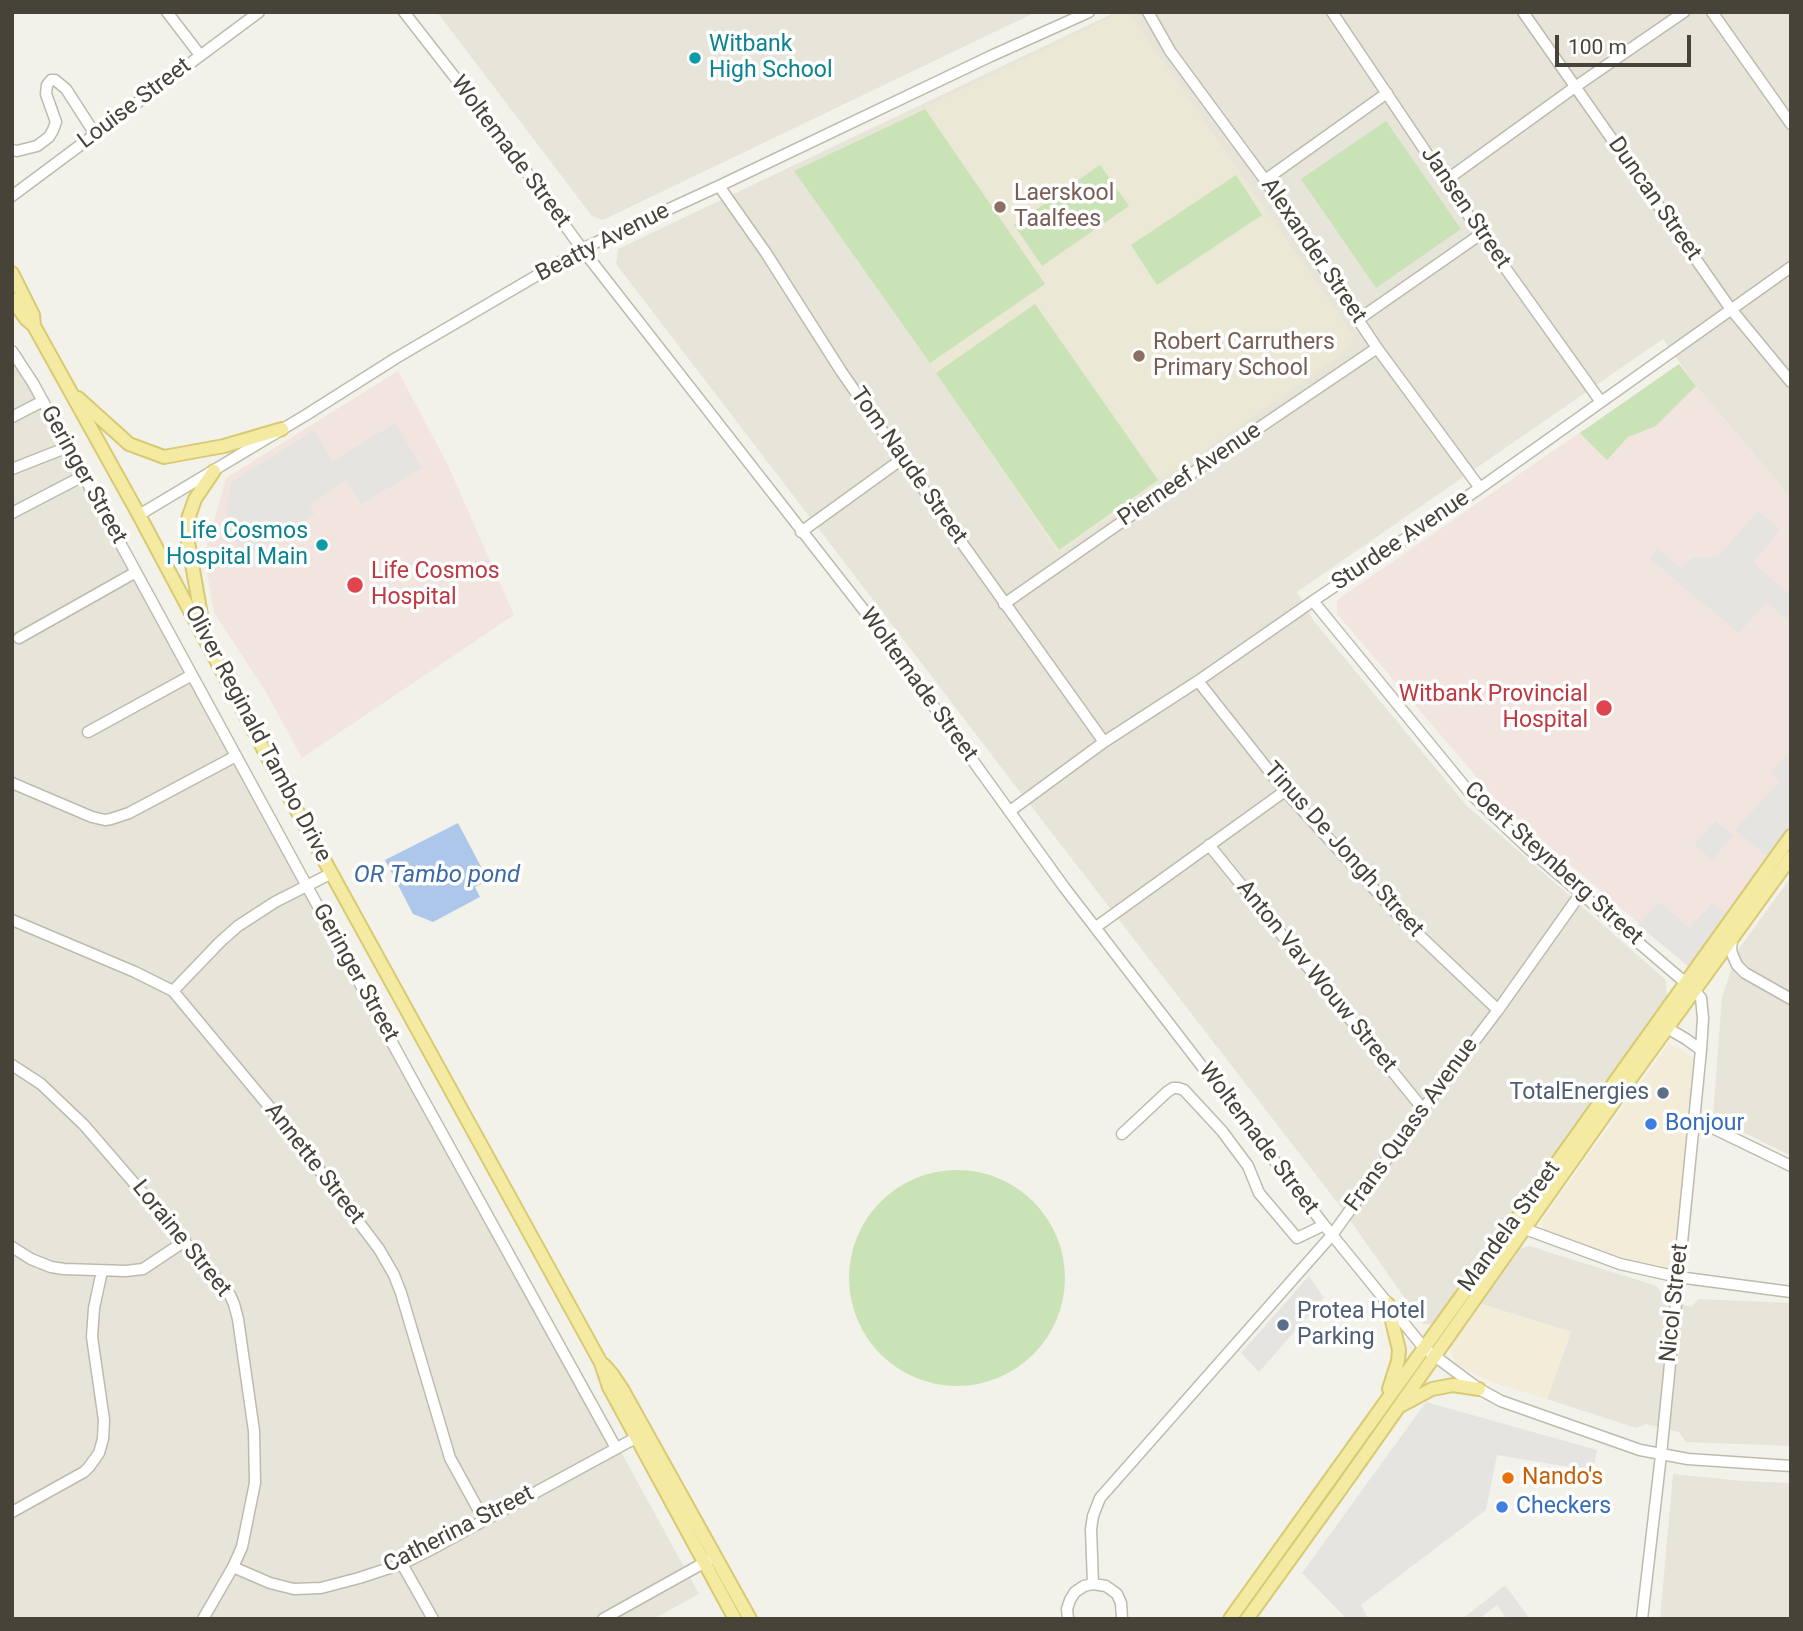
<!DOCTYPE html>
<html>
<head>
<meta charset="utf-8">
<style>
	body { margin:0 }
	#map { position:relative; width:1803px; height:1631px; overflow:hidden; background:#f3f2ea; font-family:Roboto,sans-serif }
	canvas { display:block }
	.frame { position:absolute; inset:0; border:14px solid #474339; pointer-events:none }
	.scale { position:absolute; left:1555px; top:35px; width:136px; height:32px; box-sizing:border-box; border:4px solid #474339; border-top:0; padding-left:9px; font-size:21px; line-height:24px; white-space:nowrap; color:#474339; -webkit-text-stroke:5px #fff; paint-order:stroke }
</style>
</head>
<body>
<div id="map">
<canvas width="1803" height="1631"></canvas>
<div class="frame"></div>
<div class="scale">100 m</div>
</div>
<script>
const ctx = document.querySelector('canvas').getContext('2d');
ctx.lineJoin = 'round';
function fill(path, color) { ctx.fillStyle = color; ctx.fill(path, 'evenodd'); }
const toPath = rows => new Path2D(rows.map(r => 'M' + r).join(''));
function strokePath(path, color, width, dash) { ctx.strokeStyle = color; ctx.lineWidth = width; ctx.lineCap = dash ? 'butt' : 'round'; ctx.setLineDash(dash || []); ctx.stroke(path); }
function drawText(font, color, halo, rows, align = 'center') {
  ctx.font = font + ' Roboto,sans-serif'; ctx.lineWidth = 7; ctx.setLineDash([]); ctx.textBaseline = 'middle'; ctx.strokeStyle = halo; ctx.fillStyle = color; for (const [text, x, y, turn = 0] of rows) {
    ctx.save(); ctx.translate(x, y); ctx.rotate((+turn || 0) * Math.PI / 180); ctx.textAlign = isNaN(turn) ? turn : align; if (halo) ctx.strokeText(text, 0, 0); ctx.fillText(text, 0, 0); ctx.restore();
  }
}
fill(toPath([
	[437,12,1036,12,603,220,592,216],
	[1116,12,1791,12,1791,498,1696,386,1663,339,1297,592,1313,620,1467,806,1666,980,1667,997,1432,1324,1423,1324,1340,1206,1014,784,616,264,618,249],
	[12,343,699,1594,653,1619,12,1619],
	[1791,877,1791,1156,1713,1117,1722,997,1738,950],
	[1529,1246,1657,1286,1663,1298,1691,1307,1699,1299,1791,1303,1791,1446,1686,1442,1679,1432,1646,1424,1636,1428,1547,1399,1571,1332,1481,1304,1520,1249],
	[1673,1474,1743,1481,1791,1483,1791,1619,1660,1619]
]), '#e7e5d9');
fill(toPath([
	[1669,1043,1697,1060,1677,1262,1671,1269,1664,1271,1548,1234,1542,1227,1542,1220],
	[1481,1304,1571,1332,1547,1399,1488,1381,1456,1364,1450,1348]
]), '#f3ecd8');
fill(toPath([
	[1121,12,1129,12,1354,336,1349,349,1058,554,930,363,794,171]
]), '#ebe8d6');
fill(toPath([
	[1679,364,1696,386,1791,498,1791,828,1726,914,1689,967,1498,802,1337,614,1337,600],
	[398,371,448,465,514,615,302,758,264,689,214,613,204,556,226,478]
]), '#f2e5df');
fill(toPath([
	[925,109,1045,284,930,363,794,171],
	[1386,121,1461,229,1376,288,1301,179],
	[1100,165,1129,206,1042,266,1014,225],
	[1236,175,1262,215,1157,285,1131,245],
	[1035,304,1158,480,1059,550,936,373],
	[1679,364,1696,386,1656,426,1628,437,1607,460,1580,433],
	'849 1278a108 108 0 1 1 216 0a108 108 0 1 1-216 0Z'
]), '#c9e3b7');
fill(toPath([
	[395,423,422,468,361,504,346,480,310,505,314,514,245,557,226,525,230,483,314,430,332,461],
	[1758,511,1780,530,1753,563,1786,592,1791,587,1791,623,1766,602,1739,633,1650,559,1658,549,1681,569,1692,557,1718,557],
	[1791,748,1791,828,1770,858,1735,830,1780,781,1771,773],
	[1716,821,1734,835,1712,860,1694,844],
	[1659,902,1689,928,1713,903,1726,914,1689,967,1638,925],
	[1309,1276,1324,1298,1259,1372,1241,1353],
	[1426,1402,1597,1450,1593,1471,1497,1455,1486,1510,1361,1605,1367,1617,1364,1619,1347,1619,1302,1573],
	[1505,1585,1530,1619,1507,1619,1497,1605,1479,1619,1462,1619]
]), '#e5e4e1');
fill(toPath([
	[458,823,488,880,475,887,480,897,433,922,413,914,385,860]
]), '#adc7ea');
const minor = toPath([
	[167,12,200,55],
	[404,12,499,134,582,249,870,618,1064,887,1324,1225,1424,1348,1479,1389,1501,1401,1640,1450,1688,1459,1791,1466],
	[1148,12,1170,51,1265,180,1377,348,1480,488],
	[1332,12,1481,234,1601,402],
	[1523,12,1730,308,1791,382],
	[1712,12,1791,124],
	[12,150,17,151,37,146,49,137,53,130,56,122,46,94,47,85,51,80,55,80,66,89,95,134],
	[1265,180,1387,93],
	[1445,181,1575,87,1684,12],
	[719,186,766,253,841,371,902,459,1104,742],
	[12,196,259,12],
	[1359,319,1481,234],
	[12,351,33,383,412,1079,616,1448],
	[12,417,43,401],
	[12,469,68,447],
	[12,513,83,476],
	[139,515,306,415,396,358,582,249,719,186,991,56,1089,12],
	[801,532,902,459],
	[1313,601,1470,793,1529,849,1694,990,1701,998,1703,1018,1701,1050,1661,1455,1642,1619],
	[1004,604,1179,482,1377,348],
	[19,638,136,572],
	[1198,681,1285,791,1400,917,1498,1010],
	[88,732,192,675],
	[12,783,92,817,105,820,111,819,129,813,236,756],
	[1010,811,1104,742,1198,681,1313,601,1480,488,1791,267],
	[1209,845,1423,1109],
	[12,920,135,972,173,991,292,1134,379,1249,394,1275,401,1293,450,1458,484,1520],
	[1096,927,1285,791],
	[1732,939,1731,950,1733,956,1737,965,1745,973,1791,999],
	[173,991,220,942,238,926,275,902,332,873],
	[1667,1028,1686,1039,1701,1050],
	[12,1065,41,1084,84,1125,222,1285,230,1295,234,1304,238,1319,254,1431,255,1483,242,1547,233,1567,203,1619],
	[1694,1119,1791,1166],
	[1122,1134,1167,1092,1173,1088,1178,1088,1184,1090,1222,1131,1248,1166,1259,1193,1297,1238,1324,1225],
	[1521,1226,1525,1229,1620,1264,1678,1277,1791,1292],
	[12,1247,31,1259,51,1267,64,1269,126,1271,143,1269,185,1241],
	[12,1512,84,1472,89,1467,99,1453,103,1439,104,1420,92,1337,94,1308,102,1271],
	[402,1564,433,1619],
	[233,1567,270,1583,294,1589,321,1588,359,1578,402,1564,428,1551,641,1435],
	[1093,1584,1091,1529,1093,1516,1100,1498,1332,1235,1423,1109,1498,1010,1581,893],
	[603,1619,709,1560],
	[1068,1619,1067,1609,1070,1600,1075,1592,1084,1586,1093,1584,1106,1586,1117,1594,1121,1603,1122,1619]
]);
const major = toPath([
	[12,273,33,315,34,326],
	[12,299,26,319,34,326,139,515,274,769,601,1363,609,1387,735,1619],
	[78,398,129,444,164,457,224,446,282,429],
	[203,626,187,536,188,519,195,499,214,471],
	[1388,1304,1399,1350,1398,1361,1389,1389],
	[604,1365,612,1374,622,1389,750,1619],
	[1402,1405,1432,1389,1453,1385,1479,1389],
	[1230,1619,1791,836],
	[1247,1619,1340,1490,1618,1096,1791,857]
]);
strokePath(minor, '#bebbad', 13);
strokePath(major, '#d8ca73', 16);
strokePath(minor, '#fff', 10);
strokePath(major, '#f4eaa2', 12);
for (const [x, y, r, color] of [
	[695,58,7,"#0f9aa8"],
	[1000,207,7,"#8d6e63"],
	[1139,356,7,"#8d6e63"],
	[322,545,7,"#0f9aa8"],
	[355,585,9,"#e0444e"],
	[1604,708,9,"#e0444e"],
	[1663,1093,7,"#5c6f8a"],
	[1651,1124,7,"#3f7fe0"],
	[1283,1325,7,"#5c6f8a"],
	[1508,1478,7,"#e8710a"],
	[1502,1507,7,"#3f7fe0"]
]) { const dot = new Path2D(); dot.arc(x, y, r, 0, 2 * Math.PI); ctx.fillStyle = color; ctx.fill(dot); strokePath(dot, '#fff', 2.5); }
drawText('23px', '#0d838f', '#fff', [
	["Witbank",709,45],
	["High School",709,71],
	["Life Cosmos",308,532,"right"],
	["Hospital Main",308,558,"right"]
], 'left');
drawText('23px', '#474339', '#fff', [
	["Louise Street",135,104,-37],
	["Woltemade Street",510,152,53],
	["Duncan Street",1654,199,55],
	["Jansen Street",1465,208,56],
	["Beatty Avenue",603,243,-27],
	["Alexander Street",1313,251,56],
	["Tom Naude Street",908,466,55],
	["Geringer Street",83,475,61],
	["Pierneef Avenue",1190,475,-34],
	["Sturdee Avenue",1401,541,-34],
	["Woltemade Street",918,685,54],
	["Oliver Reginald Tambo Drive",257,734,62],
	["Tinus De Jongh Street",1343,850,48],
	["Coert Steynberg Street",1553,864,42],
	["Geringer Street",355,973,61],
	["Anton Vav Wouw Street",1316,977,51],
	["Frans Quass Avenue",1412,1125,-54],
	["Woltemade Street",1258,1139,53],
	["Annette Street",314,1164,52],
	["Mandela Street",1510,1227,-54],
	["Loraine Street",181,1239,51],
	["Nicol Street",1675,1303,-84],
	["Catherina Street",459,1530,-27]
]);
drawText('23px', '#785e54', '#fff', [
	["Laerskool",1014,194],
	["Taalfees",1014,220],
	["Robert Carruthers",1153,343],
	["Primary School",1153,369]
], 'left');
drawText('23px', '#be3a42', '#fff', [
	["Life Cosmos",371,572],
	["Hospital",371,598],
	["Witbank Provincial",1588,695,"right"],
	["Hospital",1588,721,"right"]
], 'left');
drawText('23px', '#4e5e75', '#fff', [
	["TotalEnergies",1649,1093],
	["Protea Hotel",1297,1312,"left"],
	["Parking",1297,1338,"left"]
], 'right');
drawText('23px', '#366cbe', '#fff', [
	["Bonjour",1665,1124],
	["Checkers",1516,1507]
], 'left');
drawText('23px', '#c56008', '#fff', [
	["Nando's",1522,1478]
], 'left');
drawText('italic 24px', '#3c6aa8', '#fff', [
	["OR Tambo pond",437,876]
]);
</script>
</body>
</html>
